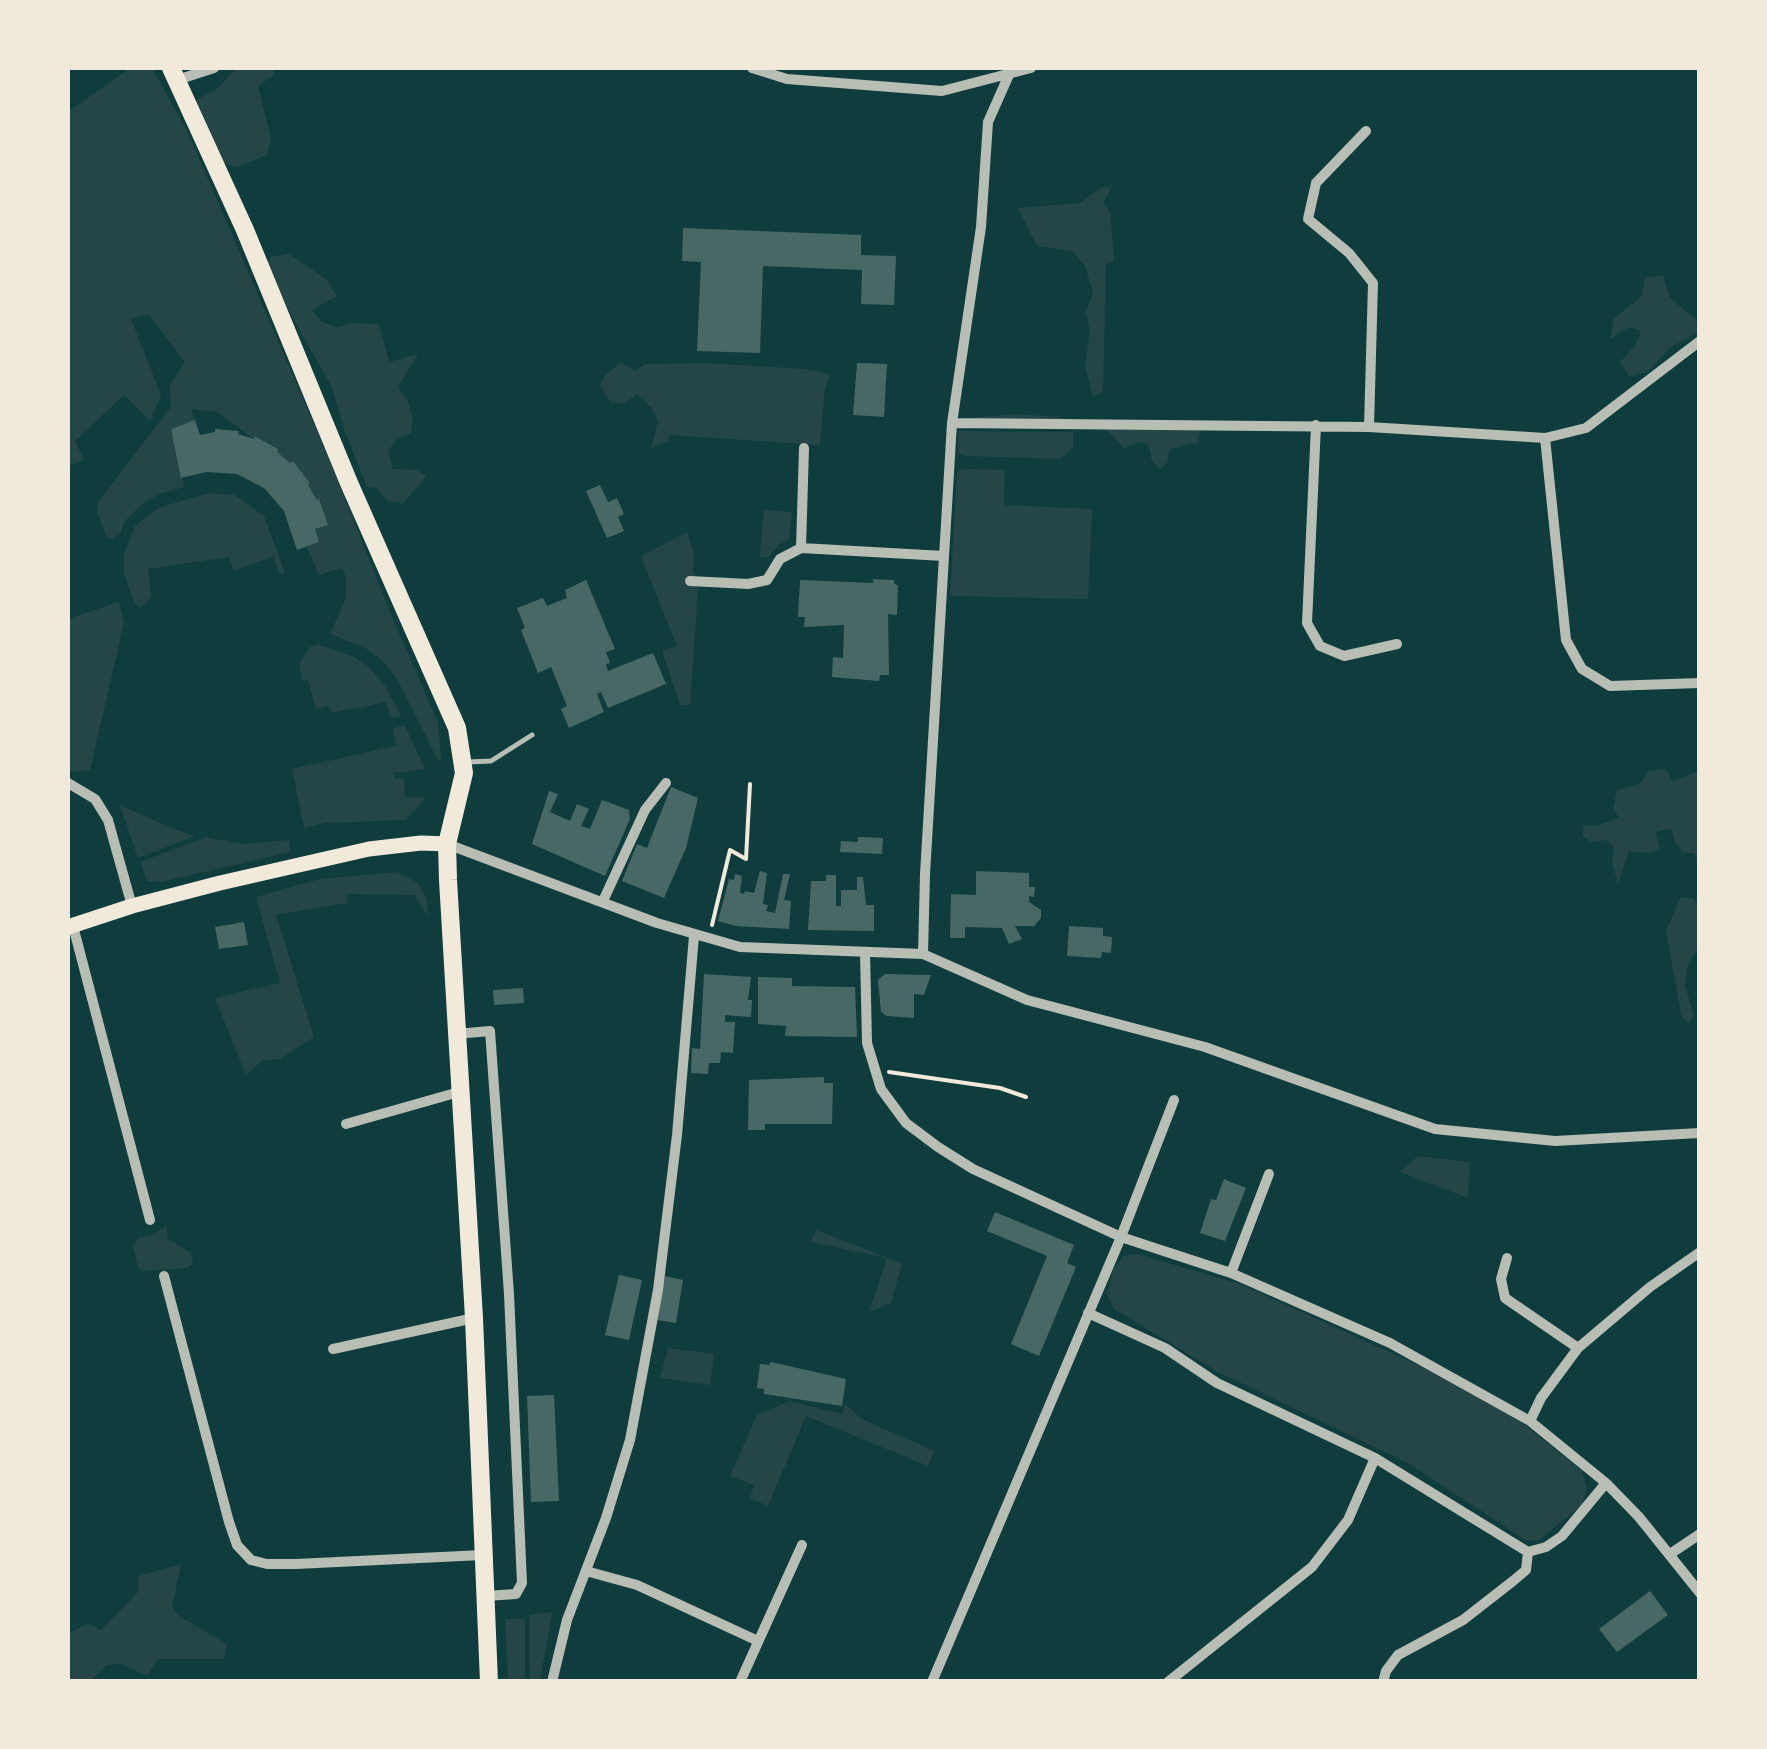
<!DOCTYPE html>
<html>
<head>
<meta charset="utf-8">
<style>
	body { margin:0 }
	#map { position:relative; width:1767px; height:1749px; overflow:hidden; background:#0f3d3e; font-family:"Public Sans",sans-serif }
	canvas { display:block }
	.frame { position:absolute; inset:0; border:70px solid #f1e9da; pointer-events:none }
</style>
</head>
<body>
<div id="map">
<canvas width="1767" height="1749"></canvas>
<div class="frame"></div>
</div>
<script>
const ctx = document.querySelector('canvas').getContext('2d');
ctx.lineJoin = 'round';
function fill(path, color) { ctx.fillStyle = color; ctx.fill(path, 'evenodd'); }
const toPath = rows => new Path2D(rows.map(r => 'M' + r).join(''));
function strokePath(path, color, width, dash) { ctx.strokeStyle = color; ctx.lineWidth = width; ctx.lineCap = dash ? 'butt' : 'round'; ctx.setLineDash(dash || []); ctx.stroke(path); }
fill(toPath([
	[130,68,152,68,188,133,332,466,395,624,438,722,441,761,438,760,397,679,384,662,364,647,330,634,346,598,346,577,342,568,319,575,307,547,319,542,315,529,328,524,320,499,317,500,308,485,310,482,293,461,290,463,277,452,278,448,256,436,254,439,217,412,191,409,195,420,171,429,184,487,159,494,141,505,124,522,121,532,113,539,107,538,97,511,98,502,171,407,170,384,185,362,148,314,131,319,161,395,150,421,124,395,75,441,84,460,68,466,68,112],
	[236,68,274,68,274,75,258,86,271,139,267,155,238,167,222,163,196,100,217,89],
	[1112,186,1103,203,1110,212,1114,261,1106,263,1103,391,1093,397,1085,366,1090,331,1086,312,1093,293,1085,266,1072,251,1037,246,1018,208,1080,203,1100,188],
	[289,254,326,279,337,296,312,310,322,322,336,327,352,323,379,324,389,362,418,354,398,387,408,402,413,419,411,433,397,439,388,451,393,469,417,470,427,476,403,503,388,501,377,488,367,487,344,429,332,387,292,317,266,264,271,257],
	[1663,276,1670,298,1696,319,1698,332,1670,348,1648,372,1629,376,1620,362,1635,346,1641,331,1629,327,1610,339,1614,318,1642,296,1645,277],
	[621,363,636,371,644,364,704,363,805,369,830,374,825,388,820,445,669,435,669,441,651,448,658,421,652,408,637,394,623,404,610,402,600,385,607,373],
	[1016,414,1056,417,1114,429,1150,419,1157,429,1200,430,1198,442,1170,449,1167,463,1160,469,1152,461,1148,444,1139,442,1124,448,1108,431,1030,420,968,418],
	[958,431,1073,432,1073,448,1060,459,966,456,958,454],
	[966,469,1005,470,1004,505,1092,509,1088,599,950,596,957,471],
	[208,493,235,495,264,516,285,573,279,574,274,556,234,571,229,557,148,569,151,597,141,608,134,603,124,573,124,554,135,526,158,508],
	[764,510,792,512,789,539,779,545,768,557,760,557],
	[687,532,694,554,693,569,698,589,690,705,680,705,662,651,677,646,641,556],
	[119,602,124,623,90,770,74,772,68,769,68,619],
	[318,644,352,656,368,666,385,686,401,716,391,718,386,702,332,713,328,706,316,709,308,680,302,680,299,664,310,647],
	[405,726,425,769,394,773,394,778,404,779,405,797,426,798,405,820,325,823,304,828,292,769,396,746,393,728],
	[1666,769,1672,781,1699,771,1699,784,1697,785,1700,792,1699,863,1694,853,1684,853,1676,844,1671,829,1656,832,1660,849,1648,853,1629,851,1618,884,1612,862,1614,848,1607,840,1591,842,1583,836,1583,825,1596,826,1619,818,1613,808,1617,790,1640,784,1649,771],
	[120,805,176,830,195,836,138,858],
	[206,837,242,844,289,840,290,852,161,882,147,881,140,862],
	[397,872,418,883,427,899,428,916,414,895,347,894,347,903,276,915,314,1037,280,1059,263,1060,246,1075,215,998,280,983,256,897,320,879],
	[1680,898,1693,898,1699,906,1699,947,1688,963,1685,986,1694,1015,1689,1023,1682,1018,1666,931],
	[1418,1156,1470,1162,1468,1198,1400,1172],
	[167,1226,167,1238,191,1253,193,1264,188,1268,143,1271,138,1267,133,1245,140,1237,152,1235],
	[816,1230,888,1258,902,1264,891,1303,869,1312,887,1258,811,1242],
	[1137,1254,1240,1284,1442,1376,1521,1422,1582,1471,1587,1489,1582,1505,1539,1540,1527,1541,1408,1463,1218,1372,1114,1309,1107,1294,1113,1270,1123,1256],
	[668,1348,714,1354,710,1385,660,1378],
	[789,1401,842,1414,845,1404,862,1419,934,1451,928,1466,806,1416,768,1506,750,1498,754,1485,730,1476,757,1415],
	[181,1564,172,1607,179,1616,227,1644,224,1659,158,1659,147,1676,122,1664,107,1665,90,1681,68,1681,68,1634,88,1623,101,1630,139,1591,138,1576],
	[552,1612,540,1681,530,1681,529,1615],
	[505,1619,525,1619,525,1681,508,1681]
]), '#244646');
fill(toPath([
	[683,228,861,235,861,255,896,256,894,305,861,304,862,270,763,266,760,353,697,351,701,262,682,261],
	[857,363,887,364,884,417,853,415],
	[195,420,200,435,215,432,215,429,239,431,238,434,254,439,255,436,278,449,277,452,290,463,293,461,310,483,308,485,317,500,319,498,328,525,315,529,319,542,297,550,284,511,264,488,237,474,206,472,181,478,171,429],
	[600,485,608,502,617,498,624,514,618,517,624,531,607,538,586,491],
	[873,579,894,580,894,584,898,585,897,615,888,614,889,675,880,675,879,681,832,677,833,657,843,658,844,625,804,627,805,617,798,617,800,580,873,583],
	[586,580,615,649,606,652,610,663,606,664,608,671,653,653,666,684,608,708,601,692,597,694,604,712,569,728,561,709,567,706,551,667,538,673,521,630,525,628,517,608,543,598,547,606,567,598,565,590],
	[671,787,698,798,686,848,664,898,622,881,637,844,647,848],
	[549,791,558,794,550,812,570,821,577,804,589,809,581,826,590,829,602,800,629,810,630,819,605,876,532,844],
	[858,837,883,838,882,854,840,852,841,841,858,842],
	[760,871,767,873,763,904,768,905,766,911,775,913,783,874,790,874,784,900,791,901,789,929,736,926,718,921,729,879,734,880,735,874,742,876,740,893,744,894,745,891,754,893],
	[976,871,1029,873,1029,887,1035,887,1034,897,1029,896,1029,902,1041,910,1041,918,1034,926,1015,926,1022,939,1009,944,1002,928,965,927,965,938,950,938,951,894,976,895],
	[826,875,836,875,836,906,841,906,841,890,857,890,857,877,863,877,866,905,874,905,874,931,808,930,811,881,826,881],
	[244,922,248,945,219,949,215,927],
	[1069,926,1103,928,1103,936,1112,937,1111,953,1102,952,1101,958,1067,956],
	[704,974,751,977,748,1000,752,1000,751,1017,725,1015,725,1022,735,1022,733,1053,721,1052,720,1063,709,1063,708,1074,691,1073,692,1048,700,1049],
	[885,974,931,975,924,995,914,994,914,1018,887,1016,881,1012,878,980],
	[758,977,792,978,792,986,855,987,857,1037,785,1036,786,1026,758,1024],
	[523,988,524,1003,494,1005,493,990],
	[824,1077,824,1083,833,1083,832,1124,765,1124,765,1130,748,1130,749,1080],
	[1224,1179,1246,1188,1225,1241,1200,1233,1211,1199,1216,1200],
	[995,1212,1074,1245,1067,1263,1076,1267,1039,1356,1011,1344,1047,1256,987,1231],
	[619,1275,642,1280,629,1340,605,1335],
	[665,1276,683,1280,676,1323,657,1320],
	[771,1362,846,1379,842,1406,764,1394,764,1389,757,1388,760,1364,769,1365],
	[554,1395,559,1501,531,1502,527,1396],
	[1650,1591,1668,1615,1617,1652,1599,1629]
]), '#486865');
strokePath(toPath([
	[712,925,730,850,746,859,750,784],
	[889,1072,1000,1088,1026,1097]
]), '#f1e9da', 4);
strokePath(toPath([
	[468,762,491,761,532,735]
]), '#b8beb3', 5);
strokePath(toPath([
	[752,68,787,79,942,91,1031,68],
	[177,80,214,68],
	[1366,131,1316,183,1308,219,1349,253,1373,283,1369,427],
	[952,423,1369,427,1545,438,1586,428,1700,341],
	[1316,425,1307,623,1320,646,1344,656,1397,644],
	[1545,438,1566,640,1582,669,1610,686,1700,683],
	[801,548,804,448],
	[690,581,748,584,767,580,780,559,801,548,944,556],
	[68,783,95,799,108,820,132,906],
	[447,844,657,923,740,947,923,954,1027,1000,1205,1047,1435,1129,1555,1141,1700,1133],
	[603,901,645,810,666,783],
	[73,926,150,1220],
	[865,952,867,1043,881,1089,906,1123,938,1147,973,1169,1121,1237,1231,1273,1390,1343,1530,1421,1606,1483,1639,1517,1700,1593],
	[923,954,925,874,952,423,981,227,988,122,1012,68],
	[456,1034,490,1031,509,1294,522,1583,516,1594,486,1596],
	[346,1124,459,1092],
	[1507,1258,1501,1279,1505,1298,1578,1348],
	[1231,1273,1269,1174],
	[164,1276,229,1522,237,1545,251,1560,267,1564,296,1564,482,1555],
	[1088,1313,1165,1348,1217,1383,1375,1458,1528,1552,1546,1547,1562,1536,1606,1483],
	[333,1349,474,1318],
	[1530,1421,1541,1398,1578,1348,1650,1287,1700,1252],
	[1670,1554,1700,1534],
	[586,1571,637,1585,758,1641],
	[552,1682,567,1620,606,1518,630,1440,658,1290,677,1135,694,936],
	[740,1682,802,1545],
	[932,1682,1121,1237,1174,1100],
	[1168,1682,1312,1567,1348,1520,1375,1458],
	[1383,1682,1386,1671,1398,1655,1463,1620,1513,1581,1526,1570,1528,1552]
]), '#b8beb3', 10);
strokePath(toPath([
	[68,927,132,906,220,883,369,849,421,843,447,844]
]), '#f1e9da', 15);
strokePath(toPath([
	[171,68,245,230,349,483,457,728,464,773,447,844,448,880,474,1318,489,1682]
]), '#f1e9da', 18);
</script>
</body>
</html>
